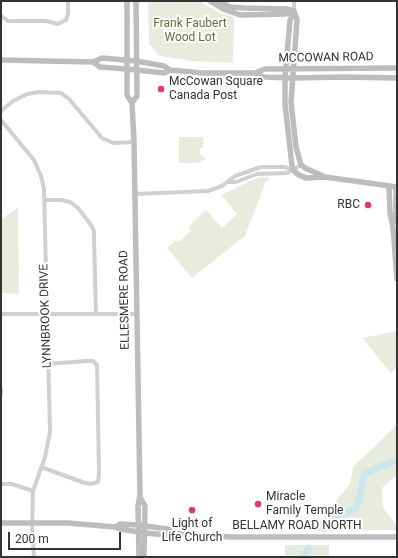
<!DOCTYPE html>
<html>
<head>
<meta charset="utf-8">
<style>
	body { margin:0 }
	#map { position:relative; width:398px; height:558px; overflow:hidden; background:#fff; font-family:Roboto,sans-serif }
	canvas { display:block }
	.frame { position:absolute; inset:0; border:2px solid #333; pointer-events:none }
	.scale { position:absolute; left:8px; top:532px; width:113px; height:18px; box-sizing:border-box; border:2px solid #333; border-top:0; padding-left:5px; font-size:12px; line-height:14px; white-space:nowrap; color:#333; -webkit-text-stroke:3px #fff; paint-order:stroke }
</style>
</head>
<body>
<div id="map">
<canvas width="398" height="558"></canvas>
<div class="frame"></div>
<div class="scale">200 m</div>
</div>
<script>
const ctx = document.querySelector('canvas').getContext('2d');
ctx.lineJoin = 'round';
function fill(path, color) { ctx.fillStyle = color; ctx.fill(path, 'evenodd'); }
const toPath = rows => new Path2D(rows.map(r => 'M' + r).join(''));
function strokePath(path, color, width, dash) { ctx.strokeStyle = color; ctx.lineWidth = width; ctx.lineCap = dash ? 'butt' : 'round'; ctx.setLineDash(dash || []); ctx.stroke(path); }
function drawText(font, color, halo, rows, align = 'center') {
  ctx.font = font + ' Roboto,sans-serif'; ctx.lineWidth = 4; ctx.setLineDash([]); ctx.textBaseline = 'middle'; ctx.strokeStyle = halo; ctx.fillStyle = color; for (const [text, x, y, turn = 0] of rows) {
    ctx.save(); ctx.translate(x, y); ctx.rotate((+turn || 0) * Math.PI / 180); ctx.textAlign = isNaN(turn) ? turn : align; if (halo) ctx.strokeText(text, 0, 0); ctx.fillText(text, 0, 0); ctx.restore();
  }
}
fill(toPath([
	[148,1,201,1,203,4,223,14,234,17,233,63,192,61,160,56,149,44],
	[179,137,203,137,203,148,200,148,200,154,206,159,198,163,179,163],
	[263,177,269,177,268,181,266,181,245,236,192,278,167,248,176,240,178,242,191,231,188,227,206,210,222,228,237,214,221,195,254,179],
	[18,208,19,294,1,293,1,219],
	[397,331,397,368,391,373,362,338],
	[397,425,397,475,382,488,383,507,397,526,397,530,312,531,350,484,353,467],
	[285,545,329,545,329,557,285,557]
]), '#e8ecde');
strokePath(toPath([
	[324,529,331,520,337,516,356,509,365,473,397,460],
	[303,557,309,548]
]), '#cbe6ec', 7);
strokePath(toPath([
	[294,1,294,11],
	[1,16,8,21,46,21,58,24,66,20,68,14,68,1],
	[1,111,13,101,27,94,38,92,61,93,69,99,102,138,113,143,134,142],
	[1,120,34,160,41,176,44,189,50,432,45,457,33,491,32,529,34,557],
	[228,182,236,182,257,174,287,173,301,165],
	[134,194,208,191,222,186,235,176,261,167,285,167,294,171],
	[44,200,61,200,70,202,78,208,91,225,94,231,94,240,96,314],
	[1,314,136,314],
	[1,388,1,394],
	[41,467,82,482,90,484,98,482,99,473,97,365,93,361,86,361,48,364],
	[1,484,12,484,33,491]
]), '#d0d0d0', 4);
strokePath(toPath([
	[127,1,127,95,132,103,134,142,140,495,138,506,139,557],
	[210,1,223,9,240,15,286,14,294,11],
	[220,1,230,7,244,8,287,9,294,11],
	[294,11,290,20,285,78,285,104,292,166,294,171,299,175,306,178,325,177,397,187],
	[294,11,297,20,291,102,296,147,301,165,305,168,323,176],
	[1,60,93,62,102,58,136,61,164,66,170,70,203,73,255,73,264,77,292,78,344,77,397,78],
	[93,62,100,67,127,69,164,73,170,70],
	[255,73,265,69,397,68],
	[132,103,137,96,136,1],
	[389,186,390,213,393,227,397,279],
	[394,222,396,211,396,187],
	[140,497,145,506,144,557],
	[1,523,68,523,115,527,120,529,145,533,167,535,173,533,232,537,397,537],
	[115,527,120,524,138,525,168,529,173,533]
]), '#bdbdbd', 5.5);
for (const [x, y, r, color] of [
	[161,89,4,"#e93567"],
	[368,205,4,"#e93567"],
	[258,504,4,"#e93567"],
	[192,510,4,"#e93567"]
]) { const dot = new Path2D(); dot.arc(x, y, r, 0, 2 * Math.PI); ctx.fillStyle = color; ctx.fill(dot); strokePath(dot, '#fff', 1.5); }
drawText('12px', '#60703e', '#fff', [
	["Frank Faubert",190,24],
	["Wood Lot",190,38]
]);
drawText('12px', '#333', '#fff', [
	["MCCOWAN ROAD",326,58,-1],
	["ELLESMERE ROAD",125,300,-91],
	["LYNNBROOK DRIVE",46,316,-92],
	["BELLAMY ROAD NORTH",297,526]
]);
drawText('12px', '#333', '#fff', [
	["McCowan Square",169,82],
	["Canada Post",169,96],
	["RBC",360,205,"right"],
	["Miracle",266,497],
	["Family Temple",266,511],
	["Light of",192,524,"center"],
	["Life Church",192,538,"center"]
], 'left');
</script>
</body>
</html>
